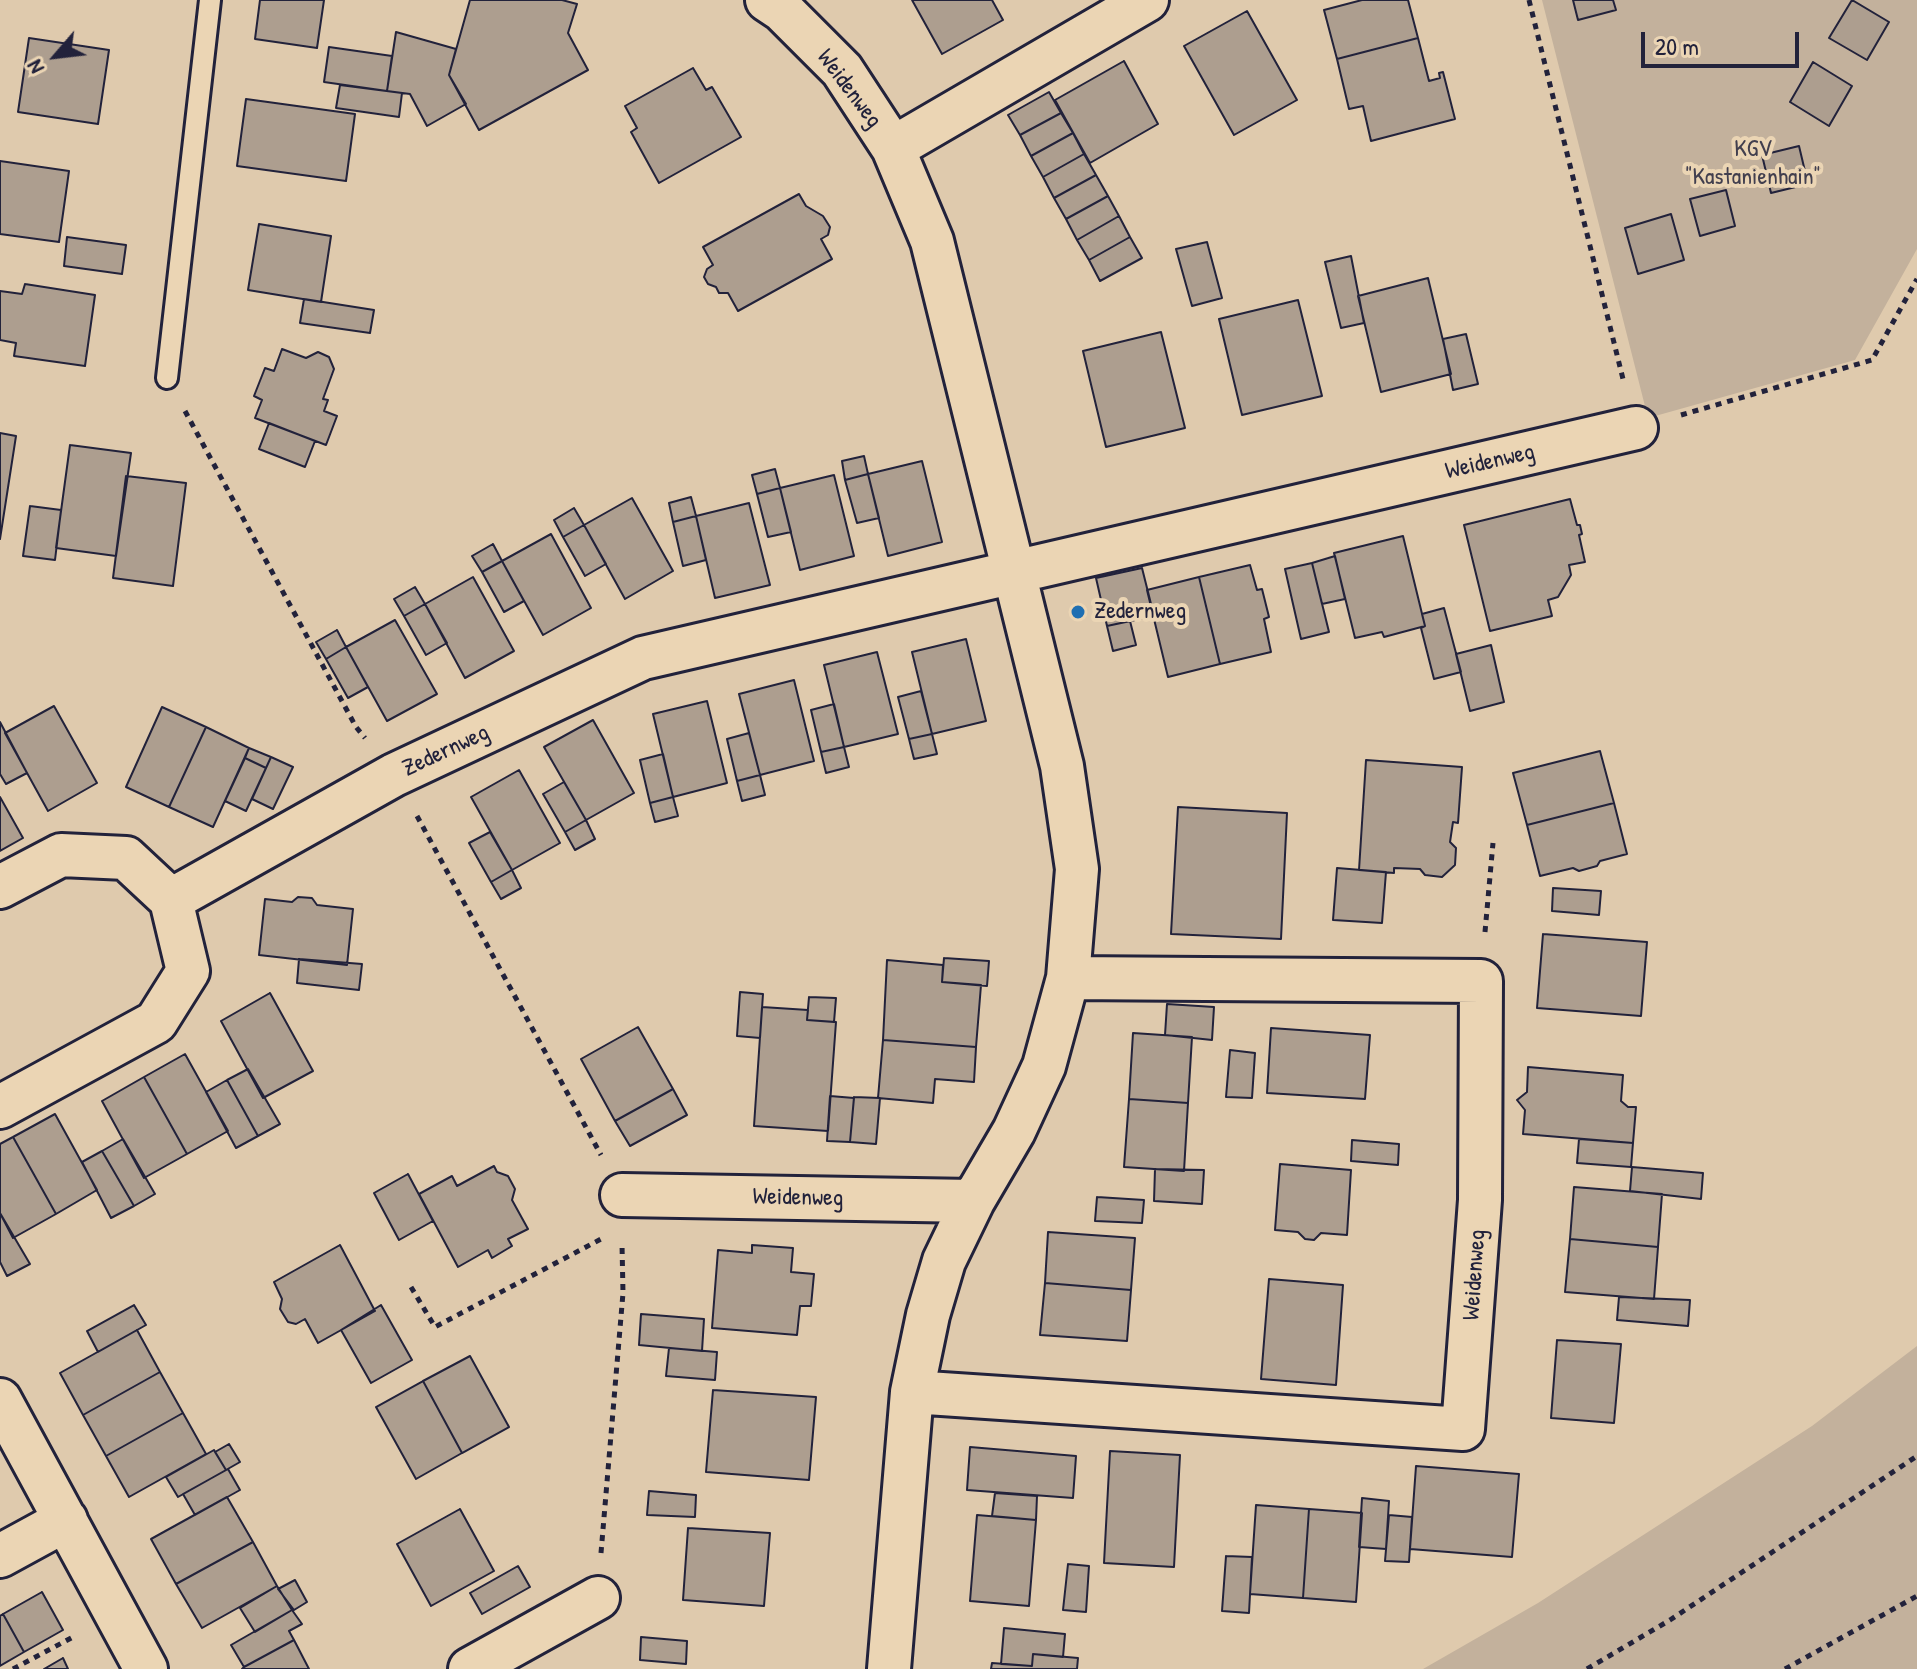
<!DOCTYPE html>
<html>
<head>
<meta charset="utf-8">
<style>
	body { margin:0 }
	#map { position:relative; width:1917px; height:1669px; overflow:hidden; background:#dfcaad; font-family:"Patrick Hand",sans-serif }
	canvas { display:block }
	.north { position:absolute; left:16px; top:16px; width:80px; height:80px; -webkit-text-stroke:6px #ebd5b4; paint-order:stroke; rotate:242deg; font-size:22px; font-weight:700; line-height:32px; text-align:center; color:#22223b }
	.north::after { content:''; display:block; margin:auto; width:28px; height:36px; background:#22223b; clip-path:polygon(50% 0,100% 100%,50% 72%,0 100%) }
	.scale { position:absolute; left:1641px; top:32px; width:158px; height:36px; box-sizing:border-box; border:4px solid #22223b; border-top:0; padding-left:10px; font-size:24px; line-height:28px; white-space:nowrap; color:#22223b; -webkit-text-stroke:6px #ebd5b4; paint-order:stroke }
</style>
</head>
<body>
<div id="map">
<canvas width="1917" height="1669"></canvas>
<div class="north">N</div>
<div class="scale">20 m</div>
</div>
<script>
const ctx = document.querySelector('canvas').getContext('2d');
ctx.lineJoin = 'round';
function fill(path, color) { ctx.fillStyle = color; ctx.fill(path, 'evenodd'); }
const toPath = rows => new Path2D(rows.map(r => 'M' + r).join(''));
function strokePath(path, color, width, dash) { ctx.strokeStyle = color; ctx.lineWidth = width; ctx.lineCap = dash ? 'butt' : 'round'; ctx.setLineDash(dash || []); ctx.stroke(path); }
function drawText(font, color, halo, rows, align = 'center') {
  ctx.font = font + ' "Patrick Hand",sans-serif'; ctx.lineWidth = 8; ctx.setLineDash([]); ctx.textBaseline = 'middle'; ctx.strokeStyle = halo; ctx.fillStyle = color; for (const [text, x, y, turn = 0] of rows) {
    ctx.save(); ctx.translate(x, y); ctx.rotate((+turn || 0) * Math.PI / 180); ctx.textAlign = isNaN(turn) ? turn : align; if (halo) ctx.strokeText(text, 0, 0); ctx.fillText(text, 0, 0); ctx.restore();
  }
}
fill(toPath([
	[1542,0,1917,0,1917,249,1855,360,1648,418],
	[1917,1346,1917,1669,1423,1669,1538,1603,1812,1426]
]), '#c3b19c');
const building = toPath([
	[260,0,324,0,317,48,255,39,260,0],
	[470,0,562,0,577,4,568,33,588,70,479,130,449,75,470,0],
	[912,0,992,0,1003,20,942,54,912,0],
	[1362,0,1408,0,1418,38,1337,59,1324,10,1362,0],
	[1573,0,1613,0,1616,10,1578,20,1573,0],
	[1852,0,1889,22,1867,60,1829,38,1852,0],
	[1247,11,1297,100,1234,135,1184,46,1247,11],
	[396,32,456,49,449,75,466,104,427,126,410,94,387,91,396,32],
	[29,38,109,50,98,124,18,112,29,38],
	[1418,38,1429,81,1440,78,1439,73,1443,72,1455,119,1371,141,1363,106,1349,109,1337,59,1418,38],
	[329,47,392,56,387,91,324,82,329,47],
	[1124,61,1158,124,1090,163,1055,100,1124,61],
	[1813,62,1852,86,1829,126,1790,102,1813,62],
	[693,68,706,90,712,87,741,137,659,183,631,132,637,128,625,106,693,68],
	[340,85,402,93,399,117,336,108,340,85],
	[1049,92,1061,113,1020,135,1008,115,1049,92],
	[246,99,355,114,346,181,237,166,246,99],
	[1061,113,1073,133,1031,156,1020,135,1061,113],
	[1073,133,1084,154,1043,177,1031,156,1073,133],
	[1799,146,1808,184,1771,193,1762,155,1799,146],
	[1084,154,1096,175,1054,198,1043,177,1084,154],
	[0,161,69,171,59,242,0,234,0,161],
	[1096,175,1108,196,1066,219,1054,198,1096,175],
	[1726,190,1735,226,1700,236,1690,199,1726,190],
	[799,194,806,206,823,216,830,227,828,235,821,239,832,259,738,311,728,293,719,293,716,287,708,284,704,277,707,269,713,265,703,247,799,194],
	[1108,196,1119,216,1077,240,1066,219,1108,196],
	[1671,214,1684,260,1638,274,1625,228,1671,214],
	[1119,216,1130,237,1089,260,1077,240,1119,216],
	[259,224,331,236,321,302,248,290,259,224],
	[67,237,126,245,122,274,64,266,67,237],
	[1130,237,1142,258,1100,281,1089,260,1130,237],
	[1207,242,1222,298,1192,306,1176,249,1207,242],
	[1351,256,1364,323,1341,328,1325,262,1351,256],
	[1428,278,1451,374,1381,392,1358,296,1428,278],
	[25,284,95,295,85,366,14,356,16,343,0,340,0,291,22,294,25,284],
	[304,299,374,310,370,333,300,323,304,299],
	[1298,300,1322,396,1242,415,1219,319,1298,300],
	[1161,332,1185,428,1106,447,1083,351,1161,332],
	[1466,334,1478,384,1453,390,1443,339,1466,334],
	[282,349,306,358,318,352,329,357,334,369,323,399,328,400,324,411,337,416,326,445,255,418,262,400,254,396,265,368,274,371,282,349],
	[269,423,315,441,305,467,259,449,269,423],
	[0,433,16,436,0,539,0,433],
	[70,445,131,453,116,556,56,548,70,445],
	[864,456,868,474,845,480,842,461,864,456],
	[922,461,942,542,888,556,868,474,922,461],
	[775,469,780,488,757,494,752,475,775,469],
	[868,474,879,518,857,523,845,480,868,474],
	[834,475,854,556,800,570,780,488,834,475],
	[126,476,186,483,173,586,113,578,126,476],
	[780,488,791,532,768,537,757,494,780,488],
	[691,497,696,516,673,522,669,503,691,497],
	[632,498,673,571,625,599,584,525,632,498],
	[1570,499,1577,525,1580,525,1582,534,1579,535,1585,562,1569,565,1571,575,1558,597,1548,600,1552,616,1490,631,1464,525,1570,499],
	[749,503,770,585,715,598,696,516,749,503],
	[30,506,61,510,55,560,23,556,30,506],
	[574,508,584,525,563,537,554,520,574,508],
	[696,516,706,560,683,566,673,522,696,516],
	[584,525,606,564,585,576,563,537,584,525],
	[551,534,591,608,543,635,502,561,551,534],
	[1403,536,1425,626,1384,637,1382,632,1355,638,1334,553,1403,536],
	[493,544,502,561,482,572,472,556,493,544],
	[1335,556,1345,599,1322,604,1312,563,1335,556],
	[502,561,524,601,504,612,482,572,502,561],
	[1312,563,1329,632,1301,639,1285,569,1312,563],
	[1250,565,1257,590,1262,589,1269,617,1264,619,1271,652,1220,664,1199,577,1250,565],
	[1142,568,1154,616,1107,626,1096,578,1142,568],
	[473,577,514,651,465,678,425,604,473,577],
	[1199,577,1220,664,1168,677,1147,590,1199,577],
	[415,587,425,604,404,616,394,599,415,587],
	[425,604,447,643,426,655,404,616,425,604],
	[1444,608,1461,672,1434,679,1421,628,1425,626,1422,614,1444,608],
	[395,620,437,694,387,721,346,647,395,620],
	[1130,621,1136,645,1113,651,1107,626,1130,621],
	[337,630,346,647,326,659,316,642,337,630],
	[966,639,986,721,932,734,912,652,966,639],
	[1491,645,1504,702,1470,711,1456,654,1491,645],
	[346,647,368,687,348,698,326,659,346,647],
	[877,652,898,734,844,747,824,665,877,652],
	[794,680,814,761,760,775,739,694,794,680],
	[921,691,932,734,909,739,898,697,921,691],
	[707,701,727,783,673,797,653,714,707,701],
	[834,704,844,747,821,752,811,710,834,704],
	[54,706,97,783,48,811,5,733,54,706],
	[162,707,206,727,169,807,126,787,162,707],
	[593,720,634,793,586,820,544,747,593,720],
	[0,722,27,773,6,784,0,774,0,722],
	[206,727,249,748,213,827,169,807,206,727],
	[749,733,760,775,737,781,727,739,749,733],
	[932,734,937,754,914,759,909,739,932,734],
	[844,747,849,767,826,773,821,752,844,747],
	[249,748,271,757,266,768,245,758,249,748],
	[1600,751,1614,803,1527,825,1513,773,1600,751],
	[663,754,673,797,650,803,640,760,663,754],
	[271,757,293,767,273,809,252,799,271,757],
	[245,758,266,768,246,811,225,801,245,758],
	[1366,760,1462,767,1458,823,1453,822,1450,842,1456,848,1455,865,1442,877,1425,875,1420,869,1394,868,1394,873,1359,870,1366,760],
	[519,770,560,843,512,870,471,797,519,770],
	[760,775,765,795,742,801,737,781,760,775],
	[564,782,586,820,565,832,543,794,564,782],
	[0,797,23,838,0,851,0,797],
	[673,797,678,816,655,822,650,803,673,797],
	[1614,803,1627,854,1600,861,1597,866,1579,871,1573,868,1540,876,1527,825,1614,803],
	[1178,807,1287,813,1281,939,1171,934,1178,807],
	[586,820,595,839,575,850,565,832,586,820],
	[490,832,512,870,491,882,469,843,490,832],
	[1337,868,1386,872,1382,923,1333,920,1337,868],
	[512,870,521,888,501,899,491,882,512,870],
	[1553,888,1601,891,1599,915,1552,911,1553,888],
	[298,897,312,898,317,905,353,909,347,965,259,955,265,899,292,902,298,897],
	[1543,934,1647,942,1641,1016,1537,1008,1543,934],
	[944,958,989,961,987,986,942,982,944,958],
	[299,959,362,964,359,990,297,983,299,959],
	[887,960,943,965,942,982,981,985,976,1047,883,1040,887,960],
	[740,992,763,994,760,1038,737,1036,740,992],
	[270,993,313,1071,263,1098,221,1021,270,993],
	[809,997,836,998,834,1022,807,1020,809,997],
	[1167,1004,1214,1007,1212,1040,1165,1035,1167,1004],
	[762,1007,808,1010,807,1020,836,1022,828,1131,754,1126,762,1007],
	[638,1027,673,1089,615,1121,581,1059,638,1027],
	[1271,1028,1370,1035,1365,1099,1267,1093,1271,1028],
	[1133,1033,1192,1037,1188,1103,1129,1099,1133,1033],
	[883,1040,976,1047,974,1082,935,1079,933,1103,878,1098,883,1040],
	[1230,1050,1255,1053,1252,1098,1226,1097,1230,1050],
	[185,1054,228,1131,187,1154,144,1077,185,1054],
	[1528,1067,1623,1075,1621,1101,1628,1107,1636,1107,1633,1143,1523,1134,1525,1110,1517,1100,1527,1092,1528,1067],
	[248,1069,280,1124,258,1136,227,1080,248,1069],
	[144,1077,187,1154,144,1178,102,1101,144,1077],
	[227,1080,258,1136,236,1148,206,1092,227,1080],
	[673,1089,687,1115,630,1146,615,1121,673,1089],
	[830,1096,854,1098,850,1142,827,1141,830,1096],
	[854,1097,880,1098,876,1144,850,1142,854,1097],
	[1129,1099,1188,1103,1184,1171,1124,1167,1129,1099],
	[55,1114,97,1190,56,1214,13,1137,55,1114],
	[13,1137,56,1214,13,1238,0,1213,0,1144,13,1137],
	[123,1139,155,1194,134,1206,102,1151,123,1139],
	[1579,1139,1633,1143,1631,1167,1577,1163,1579,1139],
	[1352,1140,1399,1144,1398,1165,1351,1161,1352,1140],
	[102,1151,134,1206,111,1218,82,1162,102,1151],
	[1280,1164,1351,1170,1347,1235,1321,1233,1314,1240,1305,1239,1298,1232,1275,1230,1280,1164],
	[494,1166,497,1172,508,1176,515,1189,512,1200,528,1229,508,1239,512,1246,492,1258,488,1250,458,1267,419,1194,452,1176,457,1186,494,1166],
	[1632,1167,1703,1173,1701,1199,1630,1191,1632,1167],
	[1155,1169,1204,1170,1202,1204,1154,1201,1155,1169],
	[408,1174,433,1221,399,1240,374,1193,408,1174],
	[1574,1187,1662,1194,1658,1247,1570,1239,1574,1187],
	[1097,1197,1144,1200,1142,1223,1095,1221,1097,1197],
	[0,1213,30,1264,7,1276,0,1262,0,1213],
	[1048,1232,1135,1238,1131,1290,1045,1283,1048,1232],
	[1570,1239,1658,1247,1654,1299,1565,1292,1570,1239],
	[340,1245,375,1311,318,1343,305,1319,296,1324,288,1322,280,1309,282,1299,274,1282,340,1245],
	[752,1245,793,1248,791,1272,814,1274,811,1306,800,1306,797,1335,712,1328,718,1250,752,1253,752,1245],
	[1269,1279,1343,1285,1336,1385,1261,1379,1269,1279],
	[1045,1283,1131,1290,1127,1341,1040,1335,1045,1283],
	[1619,1297,1690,1300,1688,1326,1617,1320,1619,1297],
	[134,1305,146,1325,98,1352,87,1331,134,1305],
	[381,1305,412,1360,371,1383,341,1330,381,1305],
	[641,1314,704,1319,702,1351,639,1345,641,1314],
	[137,1330,160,1372,83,1415,60,1373,137,1330],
	[1557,1340,1621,1344,1614,1423,1551,1418,1557,1340],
	[669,1348,717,1352,715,1380,666,1376,669,1348],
	[470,1356,509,1427,462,1453,423,1381,470,1356],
	[160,1372,183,1413,106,1456,83,1415,160,1372],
	[423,1381,462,1453,416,1479,376,1407,423,1381],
	[713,1390,816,1397,809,1480,706,1472,713,1390],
	[183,1413,206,1454,129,1497,106,1456,183,1413],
	[229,1444,240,1462,226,1470,215,1452,229,1444],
	[970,1447,1076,1456,1073,1498,967,1490,970,1447],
	[214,1450,226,1470,178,1497,166,1477,214,1450],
	[1110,1451,1180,1455,1174,1567,1104,1563,1110,1451],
	[1416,1466,1519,1474,1512,1557,1410,1549,1416,1466],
	[228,1469,240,1490,195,1515,183,1494,228,1469],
	[649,1491,696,1495,695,1517,647,1515,649,1491],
	[995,1493,1037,1496,1036,1520,992,1516,995,1493],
	[227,1497,253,1542,176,1584,151,1539,227,1497],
	[1362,1498,1389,1501,1386,1549,1359,1547,1362,1498],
	[1256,1505,1309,1509,1303,1598,1250,1594,1256,1505],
	[460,1509,494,1571,431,1606,397,1544,460,1509],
	[1309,1509,1362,1513,1356,1602,1303,1598,1309,1509],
	[977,1515,1036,1520,1029,1606,970,1601,977,1515],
	[1389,1515,1412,1517,1409,1562,1385,1561,1389,1515],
	[688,1528,770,1533,764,1606,683,1600,688,1528],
	[253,1542,277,1586,202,1628,176,1584,253,1542],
	[1226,1556,1252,1557,1249,1613,1222,1611,1226,1556],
	[1068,1564,1089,1566,1086,1612,1063,1610,1068,1564],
	[518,1566,530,1587,482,1614,470,1593,518,1566],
	[295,1580,307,1602,294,1610,278,1589,295,1580],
	[277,1586,292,1610,255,1632,240,1608,277,1586],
	[42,1592,63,1630,24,1652,3,1614,42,1592],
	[292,1610,302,1624,289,1631,294,1640,244,1667,231,1645,292,1610],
	[3,1614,24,1652,0,1666,0,1616,3,1614],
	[1004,1628,1065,1634,1063,1657,1033,1654,1032,1666,1001,1664,1004,1628],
	[641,1637,687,1641,686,1664,640,1660,641,1637],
	[294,1640,309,1669,242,1669,244,1667,294,1640],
	[1033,1654,1078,1658,1077,1669,991,1669,992,1663,1032,1666,1033,1654],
	[63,1658,68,1669,44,1669,63,1658]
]);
fill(building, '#ad9e8f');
strokePath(building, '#22223b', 2);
const lane = toPath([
	[167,378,210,0]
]);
const street = toPath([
	[767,0,782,10,842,70,893,148,932,241,1062,766,1077,869,1068,978,1044,1066,1014,1131,973,1201,944,1261,928,1315,912,1392,889,1669],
	[893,148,1147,0],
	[0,887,61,855,126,858,171,900,188,971,156,1022,0,1107],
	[171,900,394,775,643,658,1636,428],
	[622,1195,973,1201],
	[912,1392,1463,1429,1480,1200,1481,981,1068,978],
	[0,1400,146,1669],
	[0,1556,66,1520],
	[470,1669,598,1598]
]);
strokePath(lane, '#22223b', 26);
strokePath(street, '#22223b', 48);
strokePath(toPath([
	[1529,0,1624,383],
	[185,411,356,727,365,738],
	[1681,415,1872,360,1917,279],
	[417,816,601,1155],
	[1485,932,1493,843],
	[411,1287,435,1327,603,1238],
	[601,1553,623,1293,622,1244],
	[13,1669,73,1637],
	[1587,1669,1670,1620,1917,1456],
	[1785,1669,1917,1596]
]), '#22223b', 5, [6, 6]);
strokePath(lane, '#ebd5b4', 20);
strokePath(street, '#ebd5b4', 42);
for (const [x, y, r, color] of [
	[1078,612,8,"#1f6fb2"]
]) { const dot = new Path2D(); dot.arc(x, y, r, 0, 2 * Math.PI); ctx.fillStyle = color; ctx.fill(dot); strokePath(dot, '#ebd5b4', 3); }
drawText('24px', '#22223b', '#ebd5b4', [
	["Weidenweg",849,89,53],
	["Weidenweg",1490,462,-13],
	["Zedernweg",446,751,-25],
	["Weidenweg",798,1198,1],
	["Weidenweg",1475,1275,-86]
]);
drawText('24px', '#423f4e', '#ebd5b4', [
	["KGV",1753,150],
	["\"Kastanienhain\"",1753,178]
]);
drawText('24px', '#22223b', '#ebd5b4', [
	["Zedernweg",1094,612]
], 'left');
</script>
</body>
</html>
